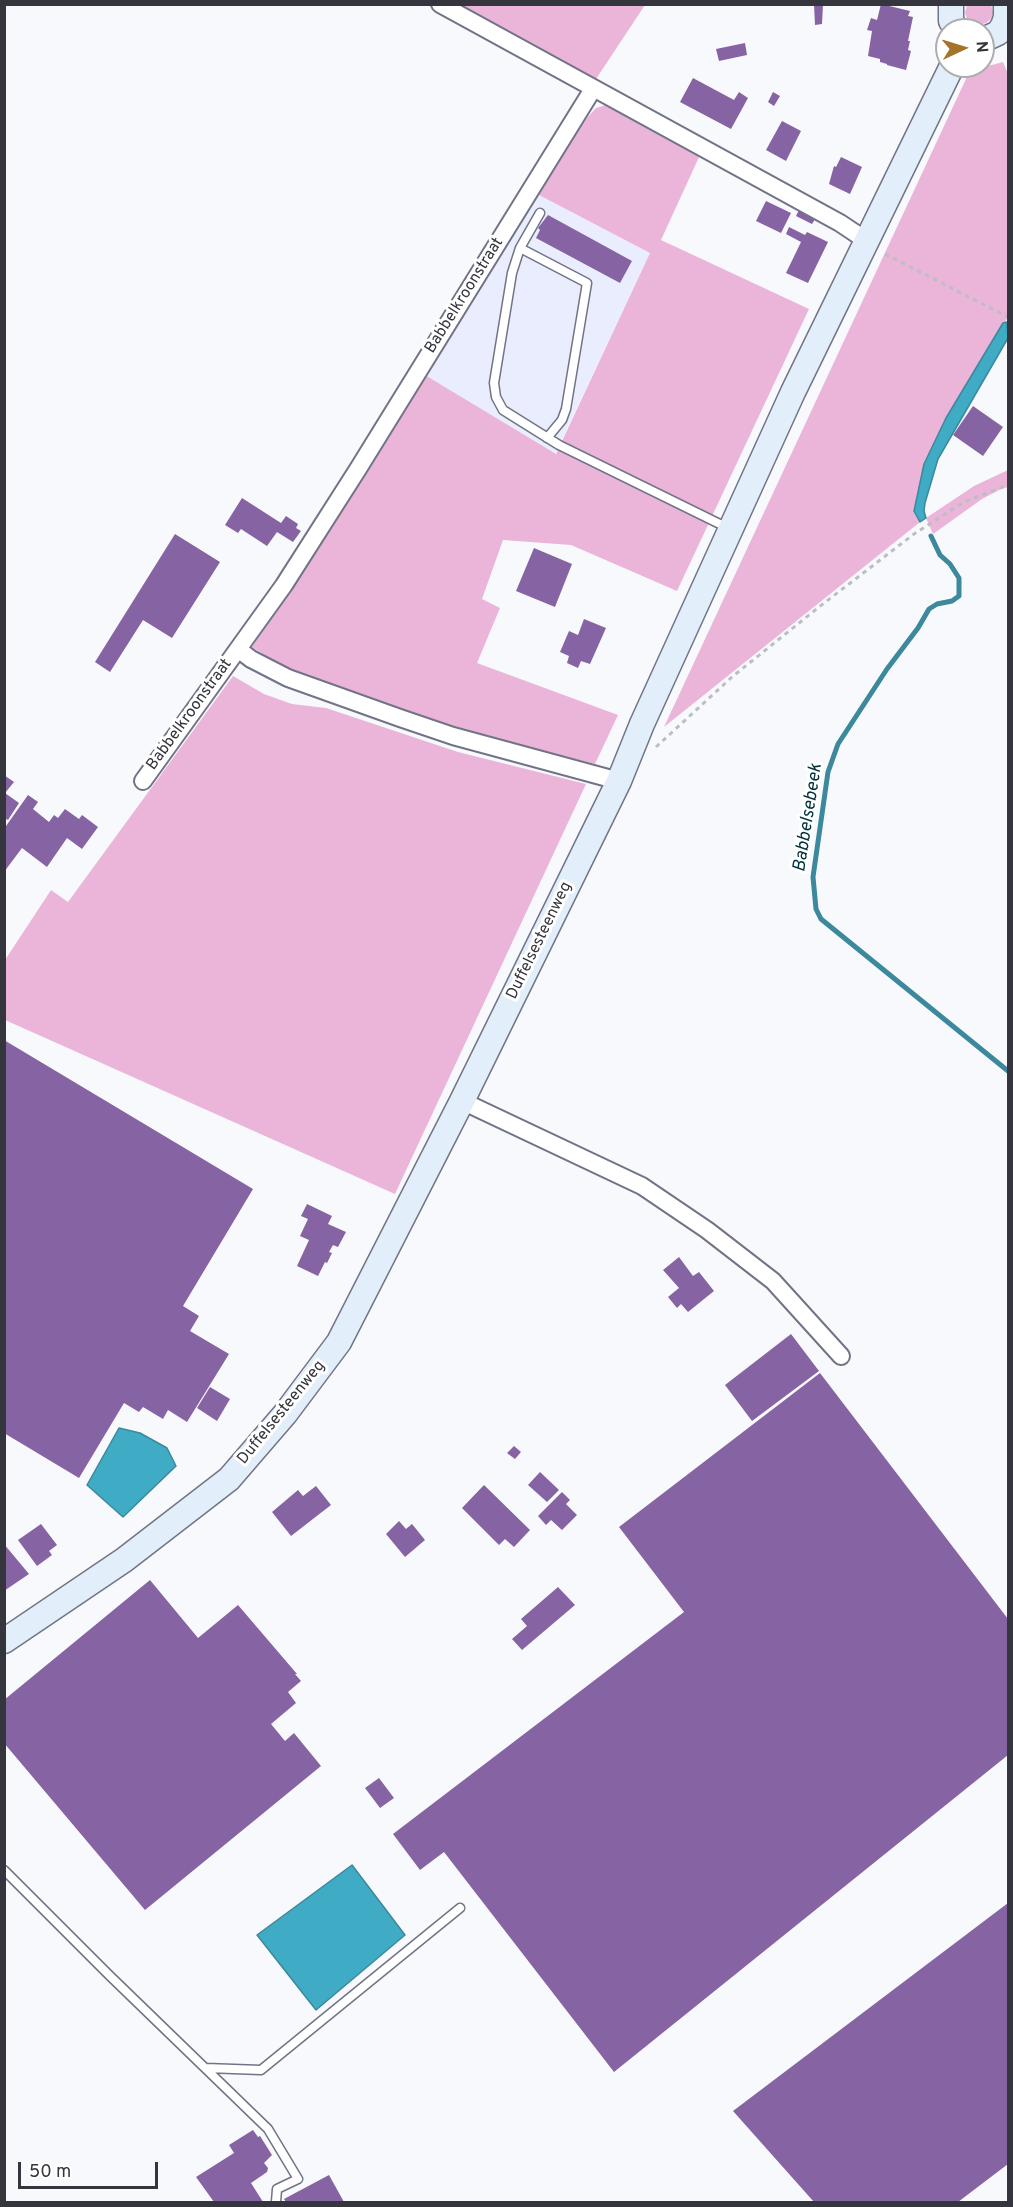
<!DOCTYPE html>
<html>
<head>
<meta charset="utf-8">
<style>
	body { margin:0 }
	#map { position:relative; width:1013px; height:2207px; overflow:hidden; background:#f8f9fd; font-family:Overpass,sans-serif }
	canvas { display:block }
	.frame { position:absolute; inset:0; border:6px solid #34353d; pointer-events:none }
	.north { position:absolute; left:935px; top:18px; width:60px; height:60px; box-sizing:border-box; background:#fff; border:2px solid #aeaeb1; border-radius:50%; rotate:86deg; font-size:16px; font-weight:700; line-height:24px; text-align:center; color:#34353d }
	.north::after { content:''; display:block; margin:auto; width:21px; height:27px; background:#a6732a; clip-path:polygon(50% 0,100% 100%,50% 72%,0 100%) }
	.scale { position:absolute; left:18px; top:2162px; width:140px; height:27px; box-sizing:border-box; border:3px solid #34353d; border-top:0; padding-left:8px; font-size:18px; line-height:21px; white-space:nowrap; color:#34353d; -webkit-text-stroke:4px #fff; paint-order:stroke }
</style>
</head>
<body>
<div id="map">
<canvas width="1013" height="2207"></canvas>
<div class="frame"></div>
<div class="north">N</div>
<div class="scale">50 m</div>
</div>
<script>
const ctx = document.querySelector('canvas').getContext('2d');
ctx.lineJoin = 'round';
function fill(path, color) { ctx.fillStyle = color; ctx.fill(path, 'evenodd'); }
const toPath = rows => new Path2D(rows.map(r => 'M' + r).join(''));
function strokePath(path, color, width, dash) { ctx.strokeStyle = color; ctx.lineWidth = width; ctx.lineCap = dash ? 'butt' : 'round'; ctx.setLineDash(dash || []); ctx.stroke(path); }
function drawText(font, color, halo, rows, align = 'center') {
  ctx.font = font + ' Overpass,sans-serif'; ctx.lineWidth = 6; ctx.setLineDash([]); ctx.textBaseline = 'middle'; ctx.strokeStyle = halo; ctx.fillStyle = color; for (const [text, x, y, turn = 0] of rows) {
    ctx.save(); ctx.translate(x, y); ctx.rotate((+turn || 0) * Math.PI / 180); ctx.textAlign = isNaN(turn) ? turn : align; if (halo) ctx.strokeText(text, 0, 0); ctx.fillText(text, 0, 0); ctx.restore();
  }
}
fill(toPath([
	[537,194,650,253,555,454,425,375]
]), '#eaedfe');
fill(toPath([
	[991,4,993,13,991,19,986,23,979,25,972,23,967,19,965,13,967,5],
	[452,5,645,5,594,82],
	[1003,62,1008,74,1008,317,946,418,924,464,914,511,920,522,664,727,972,66,992,65],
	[606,105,700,155,661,240,809,309,677,591,571,545,503,540,482,599,500,608,477,663,618,715,595,764,445,726,287,669,252,647,425,375,556,454,650,253,537,194,586,119,596,108],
	[1008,470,1008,487,1001,489,982,499,933,534,926,518,974,486],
	[233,676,264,694,292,704,326,708,458,752,586,784,395,1194,5,1020,5,960,51,890,68,902]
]), '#ebb5d9');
const water = toPath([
	[1007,322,1008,338,938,459,925,503,924,511,926,518,920,522,914,511,924,464,946,418,1003,323,1007,322],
	[119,1428,140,1433,167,1448,176,1466,123,1517,87,1485,119,1428],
	[352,1865,405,1935,316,2010,257,1935,352,1865]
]);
fill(water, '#3fabc4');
strokePath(water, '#3c889c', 1.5);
strokePath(toPath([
	[931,536,940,555,950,564,959,578,959,596,952,601,937,604,929,609,918,628,887,669,838,744,828,772,813,877,816,909,821,919,1008,1071]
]), '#3c889c', 5);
fill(toPath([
	[814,4,823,4,822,24,815,25],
	[881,4,910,11,908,16,913,17,908,41,910,41,908,50,911,51,906,70,887,65,887,64,880,62,880,59,868,56,872,31,867,30,871,18,877,20],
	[745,43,747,55,719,61,716,49],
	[693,78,734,100,739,92,748,98,731,129,680,102],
	[773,92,780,96,774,106,768,102],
	[782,121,801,131,786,161,766,150],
	[841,157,862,167,850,194,829,184,834,166,836,167],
	[766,201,791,213,781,233,756,221],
	[800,208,817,216,812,224,796,216],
	[548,215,632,261,620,283,536,238,540,230,538,228],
	[789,227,805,235,807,232,828,242,808,283,786,273,801,242,786,234],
	[973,406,1003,427,983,456,953,435],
	[242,498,281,523,286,516,298,524,296,528,301,531,293,542,277,532,267,546,241,529,238,533,225,525],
	[175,534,220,562,172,638,143,620,110,672,95,662],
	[534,548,572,564,555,607,516,591],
	[584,619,606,628,590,664,581,661,578,668,567,663,569,656,560,652,569,631,578,635],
	[4,775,14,782,5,793,19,803,8,820,4,818],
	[28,795,38,802,33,809,49,822,54,815,58,818,65,809,79,819,82,815,98,827,82,849,67,838,47,867,22,848,4,872,4,825,6,826],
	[4,1040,253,1189,183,1306,199,1316,190,1331,229,1354,187,1422,168,1410,163,1419,143,1407,139,1412,124,1403,79,1478,4,1433],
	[307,1204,332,1216,328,1224,346,1232,338,1247,333,1245,329,1252,332,1253,327,1263,325,1262,318,1276,297,1266,309,1240,300,1236,308,1219,301,1216],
	[679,1257,693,1276,699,1272,714,1291,688,1312,681,1304,677,1308,668,1297,679,1288,663,1270],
	[791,1334,819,1371,752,1421,725,1385],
	[820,1373,1008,1619,1008,1755,614,2072,444,1852,420,1870,393,1834,684,1612,619,1527],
	[210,1387,230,1399,217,1421,197,1408],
	[514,1446,521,1452,515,1459,507,1453],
	[540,1472,559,1490,547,1502,528,1485],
	[484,1485,530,1530,514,1547,505,1539,499,1545,462,1508],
	[316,1486,331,1505,291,1536,272,1512,298,1490,303,1496],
	[562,1492,570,1500,566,1504,577,1515,562,1530,551,1520,546,1525,538,1516],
	[399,1521,406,1529,412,1524,425,1540,405,1557,386,1534],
	[41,1524,57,1545,49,1551,52,1555,37,1566,18,1540],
	[4,1544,29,1574,4,1591],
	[150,1580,198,1638,238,1605,297,1674,295,1674,301,1681,288,1692,296,1703,271,1724,285,1741,294,1733,321,1766,145,1910,4,1743,4,1700],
	[558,1587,575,1605,522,1650,512,1639,527,1626,521,1619],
	[379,1778,394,1798,380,1808,365,1788],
	[1008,1903,1008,2164,958,2202,814,2202,733,2111],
	[253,2130,258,2137,260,2136,272,2155,264,2163,268,2168,267,2172,251,2183,263,2202,214,2202,196,2177,234,2153,229,2145],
	[329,2175,344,2202,286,2202,284,2199]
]), '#8663a3');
const lane = toPath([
	[540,213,520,248,512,273,494,383,496,397,503,410,559,445,728,528],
	[520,248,587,283,566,409,562,420,547,438],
	[4,1870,109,1975,268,2129,298,2179,277,2189,276,2202],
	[206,2068,261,2070,460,1908]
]);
const street = toPath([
	[440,4,840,223,867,241],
	[593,89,358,469,284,585,238,649,251,659,288,678,400,718,453,736,619,781],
	[143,781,238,649],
	[462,1101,642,1186,707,1230,773,1281,841,1356]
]);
const secondary = toPath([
	[951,4,951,21,957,30],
	[983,40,998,33,1003,26,1006,17,1006,4],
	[4,1641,124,1560,229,1479,285,1414,339,1342,462,1101,619,781,642,724,793,392,952,66]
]);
strokePath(lane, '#717486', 11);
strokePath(street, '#717486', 20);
strokePath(secondary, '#717486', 27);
strokePath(toPath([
	[885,254,1008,317],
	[656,747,732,677,819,607,914,534,964,502,1008,485]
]), '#bdbec3', 3, [4.5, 4.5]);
strokePath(lane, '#fff', 8);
strokePath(street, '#fff', 16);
strokePath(secondary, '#e2eefa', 24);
drawText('16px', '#34353d', '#fff', [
	["Babbelkroonstraat",465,296,-58],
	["Babbelkroonstraat",190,715,-54],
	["Duffelsesteenweg",540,941,-64],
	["Duffelsesteenweg",282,1413,-51]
]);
drawText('italic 18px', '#00313c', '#fff', [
	["Babbelsebeek",809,818,-81]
]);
</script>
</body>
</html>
